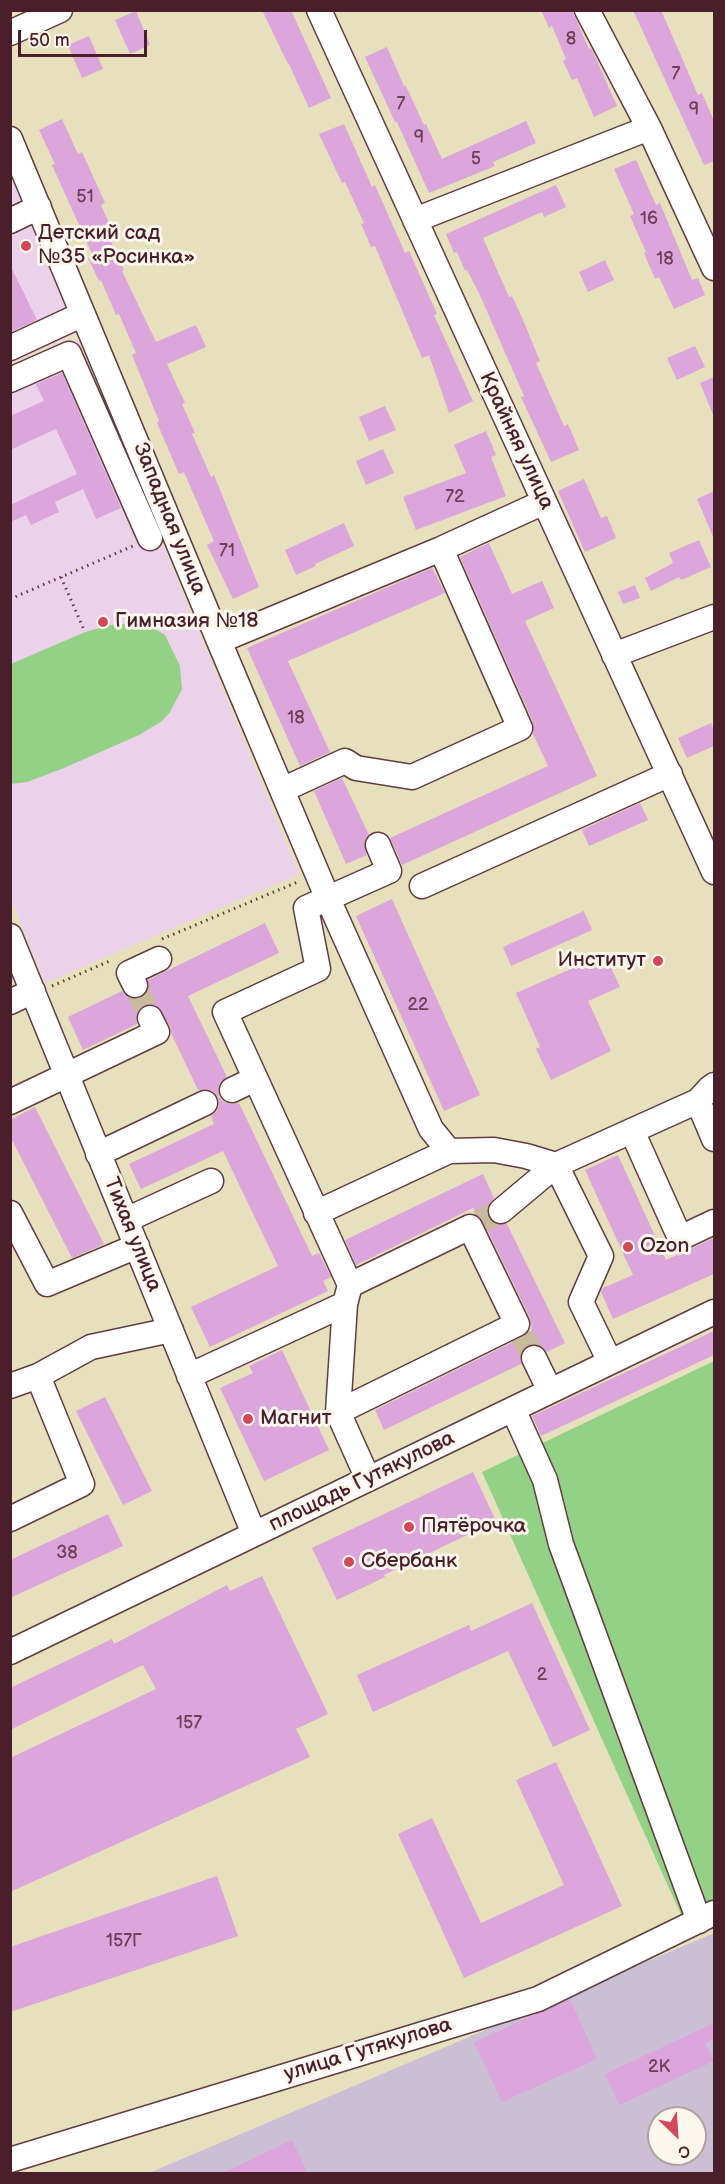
<!DOCTYPE html>
<html>
<head>
<meta charset="utf-8">
<style>
	body { margin:0 }
	#map { position:relative; width:725px; height:2184px; overflow:hidden; background:#e7e0bc; font-family:"Balsamiq Sans",sans-serif }
	canvas { display:block }
	.frame { position:absolute; inset:0; border:12px solid #4a1f2b; pointer-events:none }
	.north { position:absolute; left:647px; top:2106px; width:60px; height:60px; box-sizing:border-box; background:#fbf7ec; border:2px solid #b4a19f; border-radius:50%; rotate:155deg; font-size:16px; font-weight:700; line-height:24px; text-align:center; color:#4a1f2b }
	.north::after { content:''; display:block; margin:auto; width:21px; height:27px; background:#d1495b; clip-path:polygon(50% 0,100% 100%,50% 72%,0 100%) }
	.scale { position:absolute; left:18px; top:30px; width:129px; height:27px; box-sizing:border-box; border:3px solid #4a1f2b; border-top:0; padding-left:8px; font-size:18px; line-height:21px; white-space:nowrap; color:#4a1f2b; -webkit-text-stroke:4px #fbf7ec; paint-order:stroke }
</style>
</head>
<body>
<div id="map">
<canvas width="725" height="2184"></canvas>
<div class="frame"></div>
<div class="north">С</div>
<div class="scale">50 m</div>
</div>
<script>
const ctx = document.querySelector('canvas').getContext('2d');
ctx.lineJoin = 'round';
function fill(path, color) { ctx.fillStyle = color; ctx.fill(path, 'evenodd'); }
const toPath = rows => new Path2D(rows.map(r => 'M' + r).join(''));
function strokePath(path, color, width, dash) { ctx.strokeStyle = color; ctx.lineWidth = width; ctx.lineCap = dash ? 'butt' : 'round'; ctx.setLineDash(dash || []); ctx.stroke(path); }
function drawText(font, color, halo, rows, align = 'center') {
  ctx.font = font + ' "Balsamiq Sans",sans-serif'; ctx.lineWidth = 6; ctx.setLineDash([]); ctx.textBaseline = 'middle'; ctx.strokeStyle = halo; ctx.fillStyle = color; for (const [text, x, y, turn = 0] of rows) {
    ctx.save(); ctx.translate(x, y); ctx.rotate((+turn || 0) * Math.PI / 180); ctx.textAlign = isNaN(turn) ? turn : align; if (halo) ctx.strokeText(text, 0, 0); ctx.fillText(text, 0, 0); ctx.restore();
  }
}
fill(toPath([
	[10,174,78,333,11,363,10,363],
	[78,339,299,874,45,983,11,899,10,369]
]), '#ecd1ea');
fill(toPath([
	[714,1933,714,2173,149,2173],
	[659,2118,695,2118,695,2154,659,2154]
]), '#cbbfd5');
fill(toPath([
	[138,623,150,626,165,635,180,666,182,689,170,712,162,721,139,735,64,768,27,782,11,784,11,664,85,632,110,625],
	[714,1361,714,1905,682,1917,482,1472]
]), '#93d186');
fill(toPath([
	[262,10,291,10,331,98,309,108,289,64,288,64],
	[541,10,572,10,589,49,591,48,594,54,617,106,594,117,577,78,572,80,563,61,566,59,552,26,549,28],
	[633,10,661,10,698,95,702,93,714,121,714,161,704,165],
	[136,11,150,45,130,54,115,20],
	[89,36,103,69,82,78,68,45],
	[387,47,404,86,406,86,424,125,426,124,442,159,526,121,536,143,493,162,495,166,429,193,397,122,395,122,365,57],
	[62,119,78,154,82,152,105,203,101,205,116,239,111,241,124,270,122,271,156,342,196,325,206,347,167,364,185,403,182,404,195,433,192,434,211,477,214,475,259,587,233,599,207,545,214,541,184,472,179,474,157,423,159,421,132,355,136,353,119,314,116,315,101,280,99,281,88,258,93,256,52,165,55,164,39,130],
	[344,124,372,187,375,185,405,253,409,251,437,314,434,315,473,401,449,413,429,355,422,358,375,246,371,247,361,224,364,223,345,182,342,183,319,134],
	[636,160,656,205,660,203,692,280,698,278,705,295,674,309,659,277,655,279,644,253,646,252,630,216,634,214,614,169],
	[556,185,566,207,544,217,542,212,483,238,509,297,512,296,523,320,540,361,536,363,564,426,568,424,579,450,551,462,521,397,524,396,479,293,467,270,465,271,457,252,454,253,446,234],
	[605,260,614,280,588,292,579,272],
	[10,265,37,320,10,332],
	[695,346,705,367,677,380,667,358],
	[62,373,121,508,96,519,83,489,55,502,59,512,31,525,26,515,10,522,10,505,77,474,56,429,10,450,10,416,44,401,36,384],
	[714,377,714,417,700,383],
	[385,406,396,430,369,441,359,417],
	[486,431,496,455,491,457,506,496,416,530,403,497,466,473,454,445],
	[383,449,394,473,366,485,356,461],
	[584,479,601,518,607,516,616,538,585,552,558,491],
	[714,491,714,539,697,499],
	[344,523,354,546,315,564,316,566,296,575,285,550],
	[699,540,711,567,681,580,679,577,651,591,645,578,673,563,669,553],
	[489,543,512,594,542,581,554,608,525,621,597,776,402,865,390,838,548,766,533,734,533,722,460,557],
	[432,568,445,593,288,661,330,752,300,766,247,648],
	[635,585,640,598,623,604,618,592],
	[711,723,714,731,714,746,687,758,678,738],
	[342,778,369,835,364,844,367,855,346,864,314,791],
	[640,803,648,820,589,846,582,830],
	[392,899,480,1095,444,1111,356,916],
	[584,911,592,930,511,966,503,947],
	[265,923,279,953,188,996,227,1077,220,1082,218,1089,219,1097,224,1102,230,1104,239,1103,312,1256,319,1253,331,1277,323,1281,328,1291,210,1347,191,1307,278,1266,223,1151,141,1189,129,1164,214,1124,211,1116,217,1111,219,1105,218,1097,213,1091,206,1089,198,1090,171,1033,170,1026,157,1006,150,1004,143,1006,138,1011,136,1017,137,1024,83,1050,68,1017,122,991,128,997,134,999,141,998,147,992,149,986,148,980],
	[605,954,620,987,588,1001,611,1051,551,1080,536,1049,540,1047,516,993],
	[35,1107,104,1244,72,1258,10,1136,10,1120],
	[618,1155,666,1260,714,1238,714,1274,613,1319,601,1292,603,1288,633,1275,585,1170],
	[483,1174,494,1198,487,1207,487,1214,490,1220,497,1225,507,1224,565,1343,547,1352,541,1346,534,1344,528,1345,522,1351,520,1356,521,1364,384,1430,375,1410,523,1337,532,1330,530,1318,483,1221,473,1208,356,1265,345,1240],
	[714,1331,714,1355,541,1436,532,1416],
	[282,1350,329,1450,264,1481,220,1388,253,1373,249,1366],
	[105,1397,152,1491,123,1505,76,1411],
	[473,1472,496,1521,384,1575,385,1577,337,1600,312,1548],
	[108,1514,123,1546,10,1598,10,1560],
	[262,1576,328,1714,296,1729,310,1757,10,1892,10,1758,156,1689,143,1665,10,1730,10,1688,112,1639,114,1644,227,1585,230,1591],
	[532,1603,590,1730,553,1747,508,1651,373,1712,357,1675,469,1625,471,1631],
	[556,1762,622,1906,464,1978,398,1834,432,1818,481,1923,564,1885,516,1780],
	[217,1876,238,1936,10,2012,10,1947],
	[570,1999,597,2059,502,2102,474,2042],
	[714,2023,714,2039,705,2043,714,2061,619,2105,605,2074],
	[292,2140,308,2174,221,2174]
]), '#dca5dc');
strokePath(toPath([
	[135,985,150,1018],
	[479,1222,501,1211],
	[522,1335,534,1358]
]), '#c8b99f', 24, [24, 12]);
const minor = toPath([
	[319,10,714,872],
	[587,10,649,128,714,268],
	[10,33,60,10],
	[10,139,219,641,328,899,431,1129,449,1151,494,1150,526,1156,556,1165],
	[415,220,649,128],
	[10,221,39,207],
	[10,348,83,314],
	[10,380,69,354,150,538],
	[219,641,441,549],
	[614,655,714,617],
	[282,790,345,761,356,768,412,777,520,728,441,549,544,502],
	[422,886,670,774],
	[10,936,254,1534],
	[135,985,129,973,159,959],
	[10,1002,33,991],
	[232,1090,255,1079],
	[698,1101,714,1139],
	[10,1102,157,1032,150,1018],
	[632,1131,680,1238,714,1222],
	[98,1154,205,1103],
	[501,1211,556,1165],
	[10,1213,47,1284,137,1246],
	[316,1213,449,1151],
	[126,1220,211,1181],
	[534,1358,550,1391],
	[610,1362,581,1302,601,1256,556,1165,698,1101,710,1088,714,1085],
	[189,1376,345,1304],
	[10,1386,38,1376],
	[513,1409,545,1480,561,1544,699,1921],
	[338,1412,517,1324,470,1227,350,1285],
	[368,1479,338,1412,345,1304,350,1285,225,1012,318,969,306,908,389,871,378,845],
	[10,1519,82,1484,38,1376,91,1347,171,1330],
	[10,1652,714,1312],
	[10,2160,538,1999,714,1913]
]);
strokePath(minor, '#623c41', 27);
strokePath(toPath([
	[61,577,85,632],
	[10,599,133,546],
	[162,939,300,881],
	[52,986,112,960]
]), '#623c41', 3, [1.5, 4.5]);
strokePath(minor, '#fff', 24);
for (const [x, y, r, color] of [
	[26,246,6,"#d1495b"],
	[103,622,6,"#d1495b"],
	[658,961,6,"#d1495b"],
	[628,1247,6,"#d1495b"],
	[248,1419,6,"#d1495b"],
	[409,1527,6,"#d1495b"],
	[349,1562,6,"#d1495b"]
]) { const dot = new Path2D(); dot.arc(x, y, r, 0, 2 * Math.PI); ctx.fillStyle = color; ctx.fill(dot); strokePath(dot, '#fbf7ec', 2); }
drawText('18px', '#6e4057', null, [
	["8",571,39],
	["7",676,74],
	["7",401,104],
	["9",694,110],
	["9",419,138],
	["5",476,159],
	["51",85,197],
	["16",649,219],
	["18",665,259],
	["72",455,497],
	["71",227,551],
	["18",296,718],
	["22",418,1005],
	["38",67,1553],
	["2",542,1675],
	["157",189,1723],
	["157Г",124,1941],
	["2К",659,2067]
]);
drawText('21px', '#4a1f2b', '#fbf7ec', [
	["Детский сад",38,234],
	["№35 «Росинка»",38,258],
	["Гимназия №18",115,622],
	["Институт",646,961,"right"],
	["Ozon",640,1247],
	["Магнит",260,1419],
	["Пятёрочка",421,1527],
	["Сбербанк",361,1562]
], 'left');
drawText('21px', '#4a1f2b', '#fbf7ec', [
	["Крайняя улица",516,441,65],
	["Западная улица",169,519,68],
	["Тихая улица",132,1235,68],
	["площадь Гутякулова",362,1482,-26],
	["улица Гутякулова",368,2050,-17]
]);
</script>
</body>
</html>
